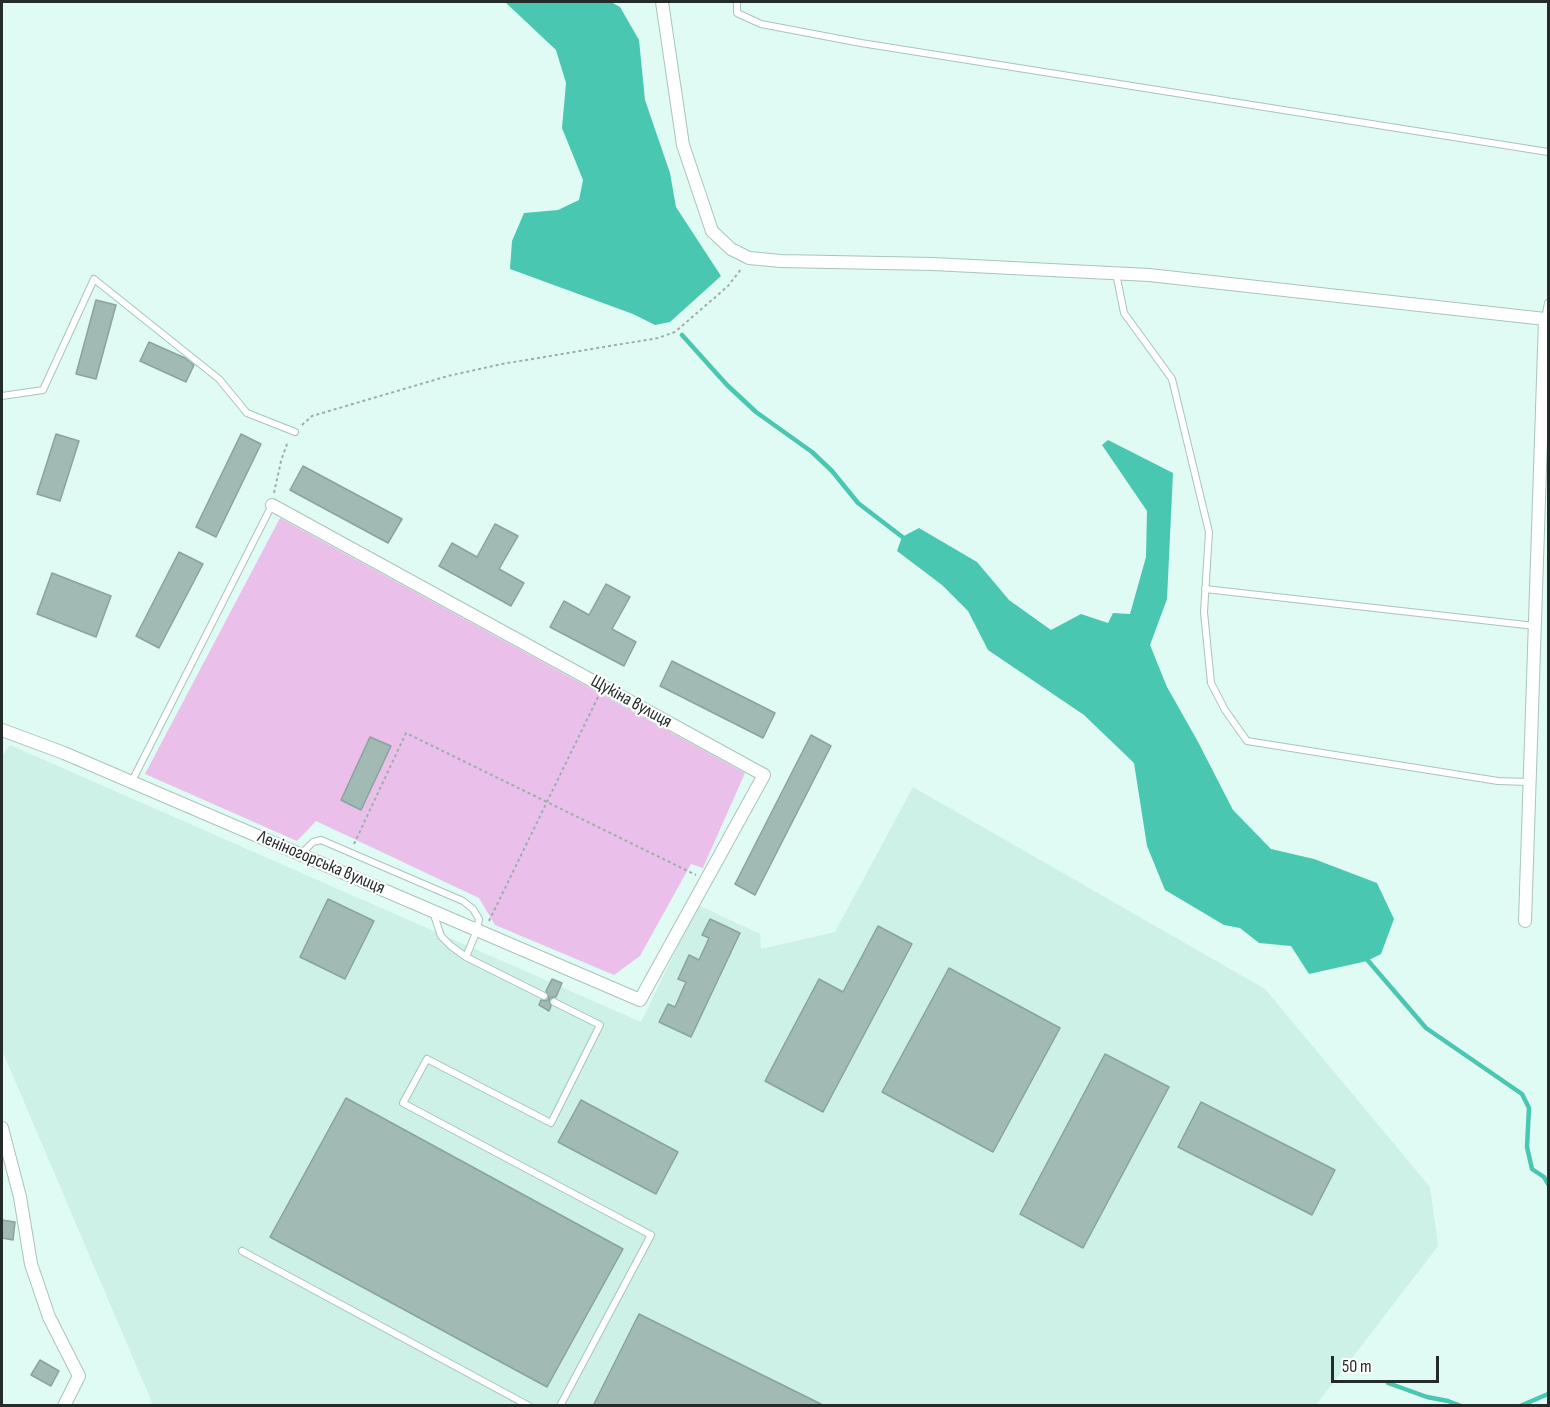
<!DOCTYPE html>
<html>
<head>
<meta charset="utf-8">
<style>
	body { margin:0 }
	#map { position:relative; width:1550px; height:1407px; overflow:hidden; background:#e0fbf4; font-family:"Sofia Sans Condensed",sans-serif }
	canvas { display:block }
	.frame { position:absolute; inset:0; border:3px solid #232c2a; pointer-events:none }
	.scale { position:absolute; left:1331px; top:1356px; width:108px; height:27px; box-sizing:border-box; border:3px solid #232c2a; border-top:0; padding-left:8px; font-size:18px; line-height:21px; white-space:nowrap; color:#232c2a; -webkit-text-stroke:4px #fff; paint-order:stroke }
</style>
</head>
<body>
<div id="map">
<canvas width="1550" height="1407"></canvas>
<div class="frame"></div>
<div class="scale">50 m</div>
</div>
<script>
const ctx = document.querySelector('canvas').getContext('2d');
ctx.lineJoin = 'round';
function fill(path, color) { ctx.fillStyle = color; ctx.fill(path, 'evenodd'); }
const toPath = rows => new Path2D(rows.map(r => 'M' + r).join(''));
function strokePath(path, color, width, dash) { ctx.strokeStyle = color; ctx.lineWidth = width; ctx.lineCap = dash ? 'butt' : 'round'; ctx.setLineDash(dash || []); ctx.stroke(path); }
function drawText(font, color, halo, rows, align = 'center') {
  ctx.font = font + ' "Sofia Sans Condensed",sans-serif'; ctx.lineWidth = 4.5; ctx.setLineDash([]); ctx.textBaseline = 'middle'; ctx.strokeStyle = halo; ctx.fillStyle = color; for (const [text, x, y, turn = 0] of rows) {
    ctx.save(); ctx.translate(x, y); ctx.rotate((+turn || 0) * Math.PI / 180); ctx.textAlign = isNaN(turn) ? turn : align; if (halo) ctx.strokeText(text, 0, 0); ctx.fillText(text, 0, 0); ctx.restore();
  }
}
fill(toPath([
	[10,745,641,1022,698,905,760,934,761,949,835,932,913,787,1265,989,1430,1187,1438,1246,1316,1405,153,1405,2,1050,2,756]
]), '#cdf0e7');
fill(toPath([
	[280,518,745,773,703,868,691,864,640,956,614,975,495,925,479,898,316,821,297,841,145,774]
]), '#eac0ea');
fill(toPath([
	[505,2,611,2,620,7,639,40,645,100,670,173,676,207,721,276,670,322,655,325,633,314,510,269,512,241,524,213,558,210,579,200,583,180,562,128,566,83,556,50],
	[1108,440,1173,473,1167,599,1150,645,1167,687,1197,740,1233,810,1271,849,1314,859,1377,883,1394,919,1381,954,1367,961,1309,974,1291,946,1259,943,1240,928,1224,925,1165,890,1147,846,1134,763,1084,715,988,650,968,611,942,585,897,551,902,537,919,528,977,562,1009,600,1051,630,1081,614,1108,623,1113,613,1130,614,1146,557,1147,511,1102,445]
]), '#49c7b0');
strokePath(toPath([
	[682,335,727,385,756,412,812,452,832,471,858,503,905,539],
	[1364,956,1426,1028,1522,1094,1529,1108,1527,1147,1532,1169,1544,1177,1548,1184],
	[1388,1383,1427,1397,1448,1401,1461,1406],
	[1520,1406,1548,1394]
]), '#49c7b0', 4.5);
const building = toPath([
	[96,300,116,305,96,379,76,374,96,300],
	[149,342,185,358,194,365,186,382,140,361,149,342],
	[56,434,79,441,60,501,37,494,56,434],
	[241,434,261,444,216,537,196,527,241,434],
	[303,466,402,519,388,543,290,490,303,466],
	[495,524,518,536,499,569,524,583,511,606,439,566,452,543,477,557,495,524],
	[179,552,203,564,159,648,136,636,179,552],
	[52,573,111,596,96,637,37,614,52,573],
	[606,584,630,597,612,629,636,642,624,666,550,627,564,601,589,615,606,584],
	[672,661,775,713,763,738,660,686,672,661],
	[811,735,831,746,755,895,735,884,811,735],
	[370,737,391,746,361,810,341,800,370,737],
	[328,899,374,921,345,979,300,957,328,899],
	[710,919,740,933,691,1037,659,1022,668,1004,675,1007,686,982,678,979,689,955,699,960,709,938,702,935,710,919],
	[878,926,912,944,823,1112,765,1081,819,979,843,992,878,926],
	[949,968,1060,1028,993,1152,882,1092,949,968],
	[552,979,562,983,556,997,552,997,549,1000,551,1006,549,1011,539,1005,541,1000,546,1001,549,998,546,991,552,979],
	[1105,1054,1169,1087,1083,1248,1020,1214,1105,1054],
	[346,1098,623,1249,547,1387,270,1237,346,1098],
	[581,1100,678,1152,656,1194,558,1142,581,1100],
	[1201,1102,1335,1170,1312,1215,1178,1147,1201,1102],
	[2,1220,15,1222,13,1240,2,1238,2,1220],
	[639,1314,825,1406,593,1406,639,1314],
	[40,1360,59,1371,51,1386,31,1375,40,1360]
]);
fill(building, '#a1bab4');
strokePath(building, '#8aa39d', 1.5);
const lane = toPath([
	[737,2,737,13,761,24,861,43,1548,152],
	[1116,273,1124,313,1172,379,1209,532,1204,612,1211,683,1225,710,1247,741,1498,781,1529,782],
	[1545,319,1548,303],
	[2,396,43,390,94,279,219,379,247,413,295,432],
	[1205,589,1535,626],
	[132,781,272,505],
	[301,854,313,842,321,840,463,901,473,909,479,919,477,930,466,957],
	[433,912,441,936,451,946,466,957,544,996],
	[554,1002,600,1025,551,1123,427,1059,403,1103,651,1235,560,1406],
	[242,1251,529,1406]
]);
const street = toPath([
	[662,2,683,145,712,231,731,249,749,258,781,261,933,264,1149,275,1545,319,1525,921],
	[2,730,64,753,640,1000,764,775,272,505],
	[2,1128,20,1197,31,1264,49,1317,79,1376,64,1406]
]);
strokePath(lane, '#aac3bc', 8);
strokePath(street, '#aac3bc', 14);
strokePath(toPath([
	[302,425,312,416,448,376,502,364,658,338,675,332,728,286,742,268],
	[274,493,281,461,288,441],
	[354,844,406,733,696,875],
	[489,921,598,697]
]), '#9bafaa', 2, [3, 3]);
strokePath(lane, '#fff', 6);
strokePath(street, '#fff', 12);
drawText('18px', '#232c2a', '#fff', [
	["Щукіна вулиця",631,702,29],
	["Леніногорська вулиця",321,863,23]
]);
</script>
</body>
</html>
